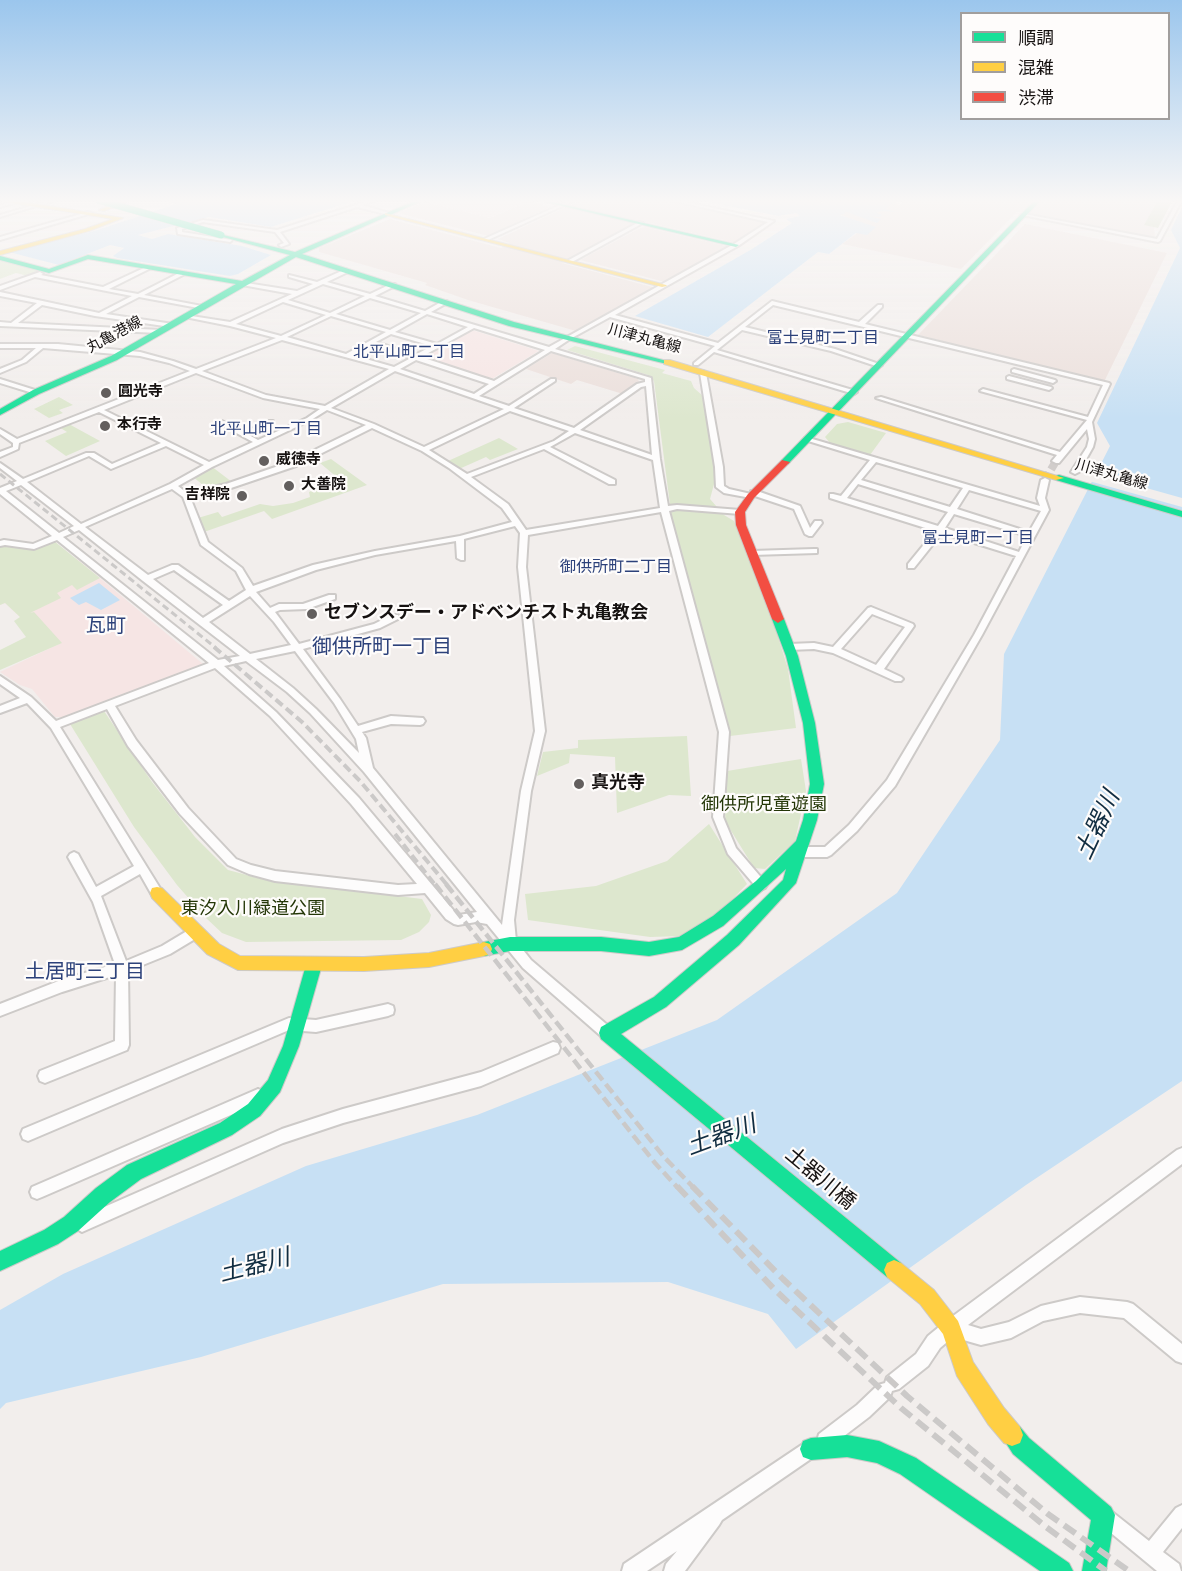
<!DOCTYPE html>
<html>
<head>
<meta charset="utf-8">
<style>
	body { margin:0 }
	#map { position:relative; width:1182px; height:1571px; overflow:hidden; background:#f2eeec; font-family:Overpass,"Noto Sans JP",sans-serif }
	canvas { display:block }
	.legend { position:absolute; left:960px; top:12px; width:210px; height:108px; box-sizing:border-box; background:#fefcfb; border:2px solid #a19e9d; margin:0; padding:8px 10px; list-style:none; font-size:18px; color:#161211 }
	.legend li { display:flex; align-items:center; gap:12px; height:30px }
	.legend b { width:30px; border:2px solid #a19e9d }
</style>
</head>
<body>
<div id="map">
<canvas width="1182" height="1571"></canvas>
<ul class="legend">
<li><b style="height:8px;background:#16e098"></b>順調</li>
<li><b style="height:8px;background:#ffcf43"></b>混雑</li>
<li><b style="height:8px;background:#f24e42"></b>渋滞</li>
</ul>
</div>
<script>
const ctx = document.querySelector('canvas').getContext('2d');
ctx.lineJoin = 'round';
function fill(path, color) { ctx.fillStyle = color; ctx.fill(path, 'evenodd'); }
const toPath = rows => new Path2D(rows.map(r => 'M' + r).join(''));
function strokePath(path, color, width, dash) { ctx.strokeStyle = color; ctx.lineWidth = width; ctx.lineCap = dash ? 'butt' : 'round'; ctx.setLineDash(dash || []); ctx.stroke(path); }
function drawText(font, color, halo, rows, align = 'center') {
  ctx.font = font + ' Overpass,"Noto Sans JP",sans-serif'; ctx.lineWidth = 4.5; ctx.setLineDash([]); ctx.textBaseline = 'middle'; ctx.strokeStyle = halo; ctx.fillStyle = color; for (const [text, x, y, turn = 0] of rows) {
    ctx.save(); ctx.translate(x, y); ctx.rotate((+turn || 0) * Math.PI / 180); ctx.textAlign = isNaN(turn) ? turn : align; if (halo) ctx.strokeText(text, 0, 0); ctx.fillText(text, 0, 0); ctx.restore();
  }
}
fill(toPath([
	[581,200,664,200,762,220,765,224,737,242,732,242,641,221,562,263,656,288,576,331,468,300,425,285,427,283,319,252,319,248,390,219,501,248,509,243,498,239],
	[897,200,900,200,894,204,899,205,907,200,1158,200,1145,224,1154,227,1155,238,1017,212,961,269,842,244,867,226,839,214,843,211,848,211,877,223,867,217,881,211,886,211,852,202,887,207],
	[529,201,550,207,488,236,398,213,425,202,490,218],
	[1025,224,1167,253,1104,382,918,335],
	[645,227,726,246,727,248,665,282,580,260,640,228],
	[552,353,638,379,639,382,623,394,577,380,571,384,526,369]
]), '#ebdfdb');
fill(toPath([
	[430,200,524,200,529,201,490,218,425,202],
	[472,330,539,351,490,380,423,358],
	[10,545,28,550,39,547,77,559,203,664,63,717,55,717,32,689,20,685,0,672,61,643,21,618,5,603,0,605,0,546]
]), '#f6e5e4');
fill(toPath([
	[0,260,40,271,28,276,16,273,0,279],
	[575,346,665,370,662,373,691,381,694,388,703,396,717,473,710,499,724,515,734,521,741,537,774,624,788,669,796,728,730,736,672,520,654,381,648,375,567,350],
	[59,397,73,405,59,410,63,413,49,418,34,409],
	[848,422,886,433,870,455,830,443,825,437,837,424],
	[67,423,100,441,66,456,45,441,67,432,59,427],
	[499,438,518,449,490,460,486,457,459,469,448,461],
	[331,459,367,485,272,519,264,511,204,532,198,518,218,512,222,517,260,504,273,506,293,503,310,497,309,492,339,479,320,463],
	[211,466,232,482,209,490,192,476],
	[54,541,100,578,77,590,72,585,57,593,61,598,30,613,34,612,62,643,0,670,0,650,26,637,14,621,20,617,5,603,0,605,0,546,10,545,28,550,36,549],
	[104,711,152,782,195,837,228,870,262,879,422,899,431,915,429,922,419,932,401,940,246,942,222,933,206,918,177,885,134,827,70,724],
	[687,736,691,796,669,795,617,813,615,757,570,754,569,763,537,776,543,752,578,748,578,740],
	[801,759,806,791,795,841,765,869,754,868,725,821,727,771],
	[709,824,747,884,722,910,681,936,650,937,528,920,525,894,596,886,667,861]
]), '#dde7ce');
fill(toPath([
	[1158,200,1173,200,1158,228,1144,225]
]), '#c0cfab');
fill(toPath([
	[162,200,357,200,271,227,209,217,138,235,152,239,168,234,242,246,271,255,238,274,230,276,117,258,113,256,124,248,110,245,59,265,9,252,94,231,176,204],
	[699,200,812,200,824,203,826,201,823,200,897,200,885,209,896,212,881,211,877,213,882,215,879,217,868,216,881,219,877,223,844,211,846,213,840,215,876,227,867,235,856,233,829,254,818,252,708,337,635,316,752,249,792,223,786,219,800,216,796,213,778,216],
	[1182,207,1182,1081,1026,1185,796,1349,768,1314,668,1282,443,1284,201,1357,6,1403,0,1409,0,1310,63,1274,306,1166,477,1115,717,1020,897,893,1000,740,1004,654,1110,446,1097,423,1180,248,1171,230],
	[99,583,120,600,101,610,86,602,79,605,70,598]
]), '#c7e0f4');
fill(toPath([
	[1093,473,1182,498,1182,507,1089,481]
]), '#f2eeec');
strokePath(toPath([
	[1045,480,1056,461]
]), '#d1cdcb', 8, [8, 4]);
const street = toPath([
	[21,200,26,200,0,207,0,205,21,200],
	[51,200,56,200,0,217,0,215,51,200],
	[371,200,376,200,362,205,389,213,389,215,357,207,280,232,289,244,281,247,279,245,284,243,275,232,203,222,182,229,182,232,232,240,230,242,178,234,177,228,203,220,277,230,371,200],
	[571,200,576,200,488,240,484,239,571,200],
	[670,200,676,200,774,221,738,246,615,315,718,343,772,301,859,322,878,305,882,305,882,307,865,324,1109,383,1110,384,1092,422,1095,439,1093,447,1079,472,1075,474,1071,472,1087,447,1089,439,1087,429,1059,463,1056,463,1052,461,1057,455,876,398,881,397,1060,452,1087,420,980,391,983,389,1088,417,1103,385,773,305,745,327,835,349,882,365,879,367,831,351,742,330,717,350,856,391,857,392,854,394,714,352,698,365,694,365,694,363,715,346,610,317,570,339,555,349,651,378,660,459,668,506,677,505,740,510,744,512,740,514,677,509,669,511,729,732,723,817,736,848,765,882,767,885,765,888,761,890,757,888,728,854,713,817,719,732,661,512,528,535,526,567,545,731,531,791,514,920,516,941,531,960,612,1029,614,1033,612,1037,607,1039,602,1037,523,968,487,924,476,922,458,925,454,924,446,919,425,893,398,895,275,881,249,874,228,865,180,814,128,746,107,709,60,727,163,893,161,897,157,898,153,897,140,874,101,896,126,961,162,946,192,928,196,927,200,928,202,932,200,936,170,954,128,971,129,1045,127,1050,45,1083,40,1081,38,1076,40,1071,115,1041,116,975,62,992,0,1016,0,1004,61,980,115,964,93,902,68,857,70,854,74,852,78,854,96,887,134,866,51,728,27,703,0,713,0,706,20,698,0,684,0,676,31,697,56,721,209,663,57,540,34,549,5,545,0,546,0,541,4,540,33,544,52,536,0,494,0,488,17,481,0,468,0,463,23,479,86,453,94,453,112,464,161,443,99,412,19,443,18,449,0,457,0,452,13,447,13,443,0,434,0,429,17,439,190,371,169,363,140,356,43,348,26,362,0,373,0,369,22,360,36,348,0,348,0,344,58,344,140,352,173,361,196,369,276,338,230,326,185,317,185,315,230,322,292,294,242,285,240,282,297,291,313,284,289,277,289,275,317,282,346,269,348,272,327,282,370,294,391,284,395,284,395,286,375,296,425,311,443,301,447,301,447,303,431,312,549,347,734,244,768,222,670,200],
	[323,284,365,296,330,313,288,300,323,284],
	[370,298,421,313,390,330,336,314,370,298],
	[283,302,326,315,281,336,236,324,283,302],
	[427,314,468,327,437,344,395,332,427,314],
	[331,316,386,332,346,354,287,337,331,316],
	[474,328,545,350,494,381,421,357,474,328],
	[391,334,432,346,415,355,376,342,391,334],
	[282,340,345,357,389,369,325,406,266,395,202,371,282,340],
	[372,345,411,358,394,367,352,355,372,345],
	[551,351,645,379,645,382,637,384,574,428,514,408,555,381,555,379,551,379,509,406,479,396,551,351],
	[416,360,489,384,474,394,400,369,416,360],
	[395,371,504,409,424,447,374,424,331,408,395,371],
	[196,373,263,398,320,409,307,418,258,440,249,435,273,423,273,421,269,421,244,432,222,421,218,421,218,423,253,442,209,462,104,410,196,373],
	[646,386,652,455,580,430,641,387,646,386],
	[327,410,366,425,290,462,226,484,187,493,178,486,212,467,311,420,327,410],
	[510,411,569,431,554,441,467,474,429,450,510,411],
	[372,428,422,451,449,468,502,508,512,522,460,536,375,551,313,565,253,586,242,568,208,542,190,497,231,488,296,466,372,428],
	[575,433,653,460,660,508,526,530,508,504,471,477,544,449,609,484,615,484,615,480,550,447,575,433],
	[166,446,204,465,170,484,81,524,27,482,89,456,111,469,166,446],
	[21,485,74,526,59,533,6,491,21,485],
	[172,489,183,497,201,545,236,571,246,590,229,601,178,565,172,565,148,575,85,527,172,489],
	[515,526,520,533,518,567,535,731,521,791,502,925,373,768,366,738,362,732,391,724,420,725,423,724,425,721,423,718,391,716,358,726,340,699,303,649,380,628,398,619,398,615,392,615,374,624,299,644,275,612,280,610,307,609,335,599,335,595,329,595,303,604,279,604,270,608,256,592,316,570,375,555,456,541,457,558,461,560,464,560,464,539,515,526],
	[79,530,143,581,240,656,218,660,63,537,79,530],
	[174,570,223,605,203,618,153,579,174,570],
	[250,596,274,622,291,645,250,654,209,622,250,596],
	[295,651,334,703,356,739,359,753,316,709,293,688,256,659,295,651],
	[246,661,287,692,310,713,364,772,477,912,459,915,454,911,359,798,276,712,224,666,246,661],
	[215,668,270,716,351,804,417,884,398,885,275,871,251,865,236,859,188,808,136,740,115,706,215,668],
	[1178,200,1182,200,1160,241,1158,242,1022,215,1024,214,1157,239,1178,200],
	[88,212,92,213,0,240,0,237,88,212],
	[639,222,643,223,572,262,567,261,639,222],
	[146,267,151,268,109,289,138,294,181,272,183,275,144,295,202,306,204,307,204,309,139,297,106,314,173,324,174,325,171,327,95,316,42,305,18,323,161,330,162,331,159,333,0,326,0,322,11,323,37,303,0,296,0,292,99,313,132,296,35,277,0,290,0,286,40,272,43,274,41,275,103,287,146,267],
	[1014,369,1055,380,1056,381,1053,383,1012,372,1012,370,1014,369],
	[703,371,706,373,723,467,724,486,729,489,751,494,751,491,757,491,800,506,810,528,815,521,821,521,822,523,812,536,809,536,805,534,794,509,755,496,751,498,724,493,716,487,715,467,700,373,703,371],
	[1009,376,1051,387,1052,388,1049,390,1007,379,1007,377,1009,376],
	[0,379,38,391,39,392,36,394,0,383,0,379],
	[805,438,809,438,1040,506,1037,498,1041,480,1045,478,1049,480,1045,498,1049,510,982,635,895,786,857,831,831,855,827,857,799,857,795,855,793,852,795,849,799,847,825,847,849,825,887,780,974,635,1016,556,942,533,914,568,908,568,908,564,935,531,830,498,830,494,833,494,841,496,870,460,805,440,805,438],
	[876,462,963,488,950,507,861,480,876,462],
	[858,484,948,512,938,526,847,498,858,484],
	[969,490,1041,511,1029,532,957,509,969,490],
	[954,514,1027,536,1019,552,945,528,954,514],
	[814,549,817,549,817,553,752,555,748,553,752,551,814,549],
	[871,607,913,624,914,626,884,669,901,677,903,679,901,681,895,681,833,653,814,649,789,650,784,647,789,644,814,643,833,647,868,608,871,607],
	[872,614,905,627,876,665,841,649,872,614],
	[388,1004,393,1006,394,1010,393,1014,388,1016,316,1032,289,1030,28,1141,23,1139,21,1134,23,1129,289,1018,316,1020,388,1004],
	[553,1042,558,1043,560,1048,558,1053,481,1086,343,1123,283,1143,82,1232,77,1229,74,1224,77,1219,282,1129,343,1109,481,1072,553,1042],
	[258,1089,263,1091,265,1096,263,1101,42,1197,37,1199,32,1197,30,1192,32,1187,258,1089],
	[1182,1148,1182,1164,968,1325,981,1329,1009,1322,1041,1306,1080,1297,1127,1302,1133,1304,1182,1344,1182,1363,1176,1361,1124,1318,1080,1313,1043,1321,1011,1338,981,1345,953,1337,940,1348,928,1366,899,1389,892,1391,890,1397,869,1417,831,1446,825,1449,820,1447,818,1454,722,1520,719,1525,685,1571,664,1571,666,1564,677,1551,647,1571,622,1571,624,1564,806,1442,812,1439,817,1441,819,1434,857,1405,878,1385,885,1383,887,1377,916,1354,928,1336,945,1322,1177,1150,1182,1148],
	[1182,1505,1182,1528,1163,1552,1179,1564,1181,1571,1157,1571,1099,1523,1096,1517,1099,1511,1105,1508,1111,1511,1149,1541,1176,1508,1182,1505]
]);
const fast = toPath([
	[417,200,424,200,302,254,514,322,671,362,667,364,509,326,296,257,117,360,39,394,0,415,0,409,33,390,111,356,236,284,88,259,49,273,0,260,0,256,49,269,88,255,242,281,290,255,219,236,219,234,295,252,417,200],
	[537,200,544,200,739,245,736,247,537,200],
	[1035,200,1041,200,788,464,782,464,782,460,1035,200],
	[1059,475,1182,511,1182,517,1056,480,1056,476,1059,475],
	[778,615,784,619,798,656,815,723,824,784,817,820,796,883,739,945,666,1007,621,1034,901,1263,904,1270,901,1277,894,1280,887,1277,601,1039,599,1033,601,1027,654,997,727,935,783,880,786,869,723,926,682,950,649,956,601,951,510,951,484,956,478,954,476,949,478,944,484,942,510,937,601,937,649,942,679,937,713,916,756,881,796,841,803,820,810,784,803,723,786,656,772,619,778,615],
	[314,958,320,960,322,965,299,1046,280,1092,260,1116,232,1135,141,1179,110,1202,78,1231,58,1244,0,1271,0,1251,44,1230,64,1217,96,1188,127,1165,220,1123,248,1104,268,1080,283,1046,306,965,308,960,314,958],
	[1012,1424,1020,1427,1029,1438,1111,1507,1115,1515,1106,1571,1082,1571,1091,1520,1013,1454,1001,1435,1004,1427,1012,1424],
	[847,1435,879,1441,916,1458,1069,1563,1073,1571,1040,1571,900,1474,877,1463,847,1457,811,1460,803,1457,800,1449,803,1441,811,1438,847,1435]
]);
const slow = toPath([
	[3,200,13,200,123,218,89,231,0,255,0,251,85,229,113,219,5,202,3,200],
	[124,200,131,200,104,211,99,210,124,200],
	[385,213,666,285,667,286,662,287,385,215,385,213],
	[664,360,670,360,1064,478,1056,480,664,364,664,360],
	[157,887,162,888,219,944,240,956,364,957,429,953,484,942,490,944,492,949,490,954,484,956,429,967,364,971,238,970,207,954,152,898,150,893,152,888,157,887],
	[894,1260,901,1263,934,1290,958,1321,973,1362,1004,1408,1020,1427,1023,1435,1020,1443,1012,1446,1004,1443,988,1424,957,1376,943,1334,920,1304,887,1277,884,1270,887,1263,894,1260]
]);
const jam = toPath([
	[782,460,790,462,754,498,745,512,746,525,784,619,778,623,772,619,736,525,735,512,748,494,782,460]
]);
strokePath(street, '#cdcac8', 4);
strokePath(fast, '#cdcac8', 2);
strokePath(slow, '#cdcac8', 2);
strokePath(jam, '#cdcac8', 2);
fill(street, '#fdfcfc');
fill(fast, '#16e098');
fill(slow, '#ffcf43');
fill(jam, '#f24e42');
strokePath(toPath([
	[0,474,216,648]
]), '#cbc9c8', 3, [7, 4]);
strokePath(toPath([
	[214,647,302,722,360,781,448,886],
	[395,834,436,886]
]), '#cbc9c8', 4, [9, 4.5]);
strokePath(toPath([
	[435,884,655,1163,678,1188],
	[446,884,664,1157,694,1188]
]), '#cbc9c8', 4.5, [11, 5]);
strokePath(toPath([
	[677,1186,775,1290,901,1408,1046,1527,1106,1571],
	[692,1186,783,1279,907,1396,1048,1514,1129,1571]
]), '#cbc9c8', 6, [14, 7]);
const fastBridge = toPath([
	[98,200,221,235]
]);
strokePath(fastBridge, '#cdcac8', 8, []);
strokePath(fastBridge, '#16e098', 7);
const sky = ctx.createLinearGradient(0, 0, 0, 419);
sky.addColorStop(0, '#9bc6ed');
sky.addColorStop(0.48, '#f9f7f6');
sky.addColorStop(1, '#f9f7f600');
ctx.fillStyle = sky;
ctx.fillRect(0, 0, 1182, 419);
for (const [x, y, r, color] of [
	[106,393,6,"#635f5e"],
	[105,426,6,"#635f5e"],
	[264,461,6,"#635f5e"],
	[289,486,6,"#635f5e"],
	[242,496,6,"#635f5e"],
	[312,614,6,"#635f5e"],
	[579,784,6,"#635f5e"]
]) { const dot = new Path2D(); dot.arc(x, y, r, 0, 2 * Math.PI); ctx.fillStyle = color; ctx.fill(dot); strokePath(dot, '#fefcfb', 2); }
drawText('15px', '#161211', '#fefcfb', [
	["丸亀港線",115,336,-28],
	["川津丸亀線",644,340,15],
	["川津丸亀線",1111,476,16]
]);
drawText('bold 15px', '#161211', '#fefcfb', [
	["圓光寺",118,393],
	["本行寺",117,426],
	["威徳寺",276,461],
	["大善院",301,486],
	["吉祥院",230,496,"right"]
], 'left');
drawText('16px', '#2c417a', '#fefcfb', [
	["富士見町二丁目",823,340],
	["北平山町二丁目",409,354],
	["北平山町一丁目",266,431],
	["富士見町一丁目",978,540],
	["御供所町二丁目",616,569]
]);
drawText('bold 18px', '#161211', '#fefcfb', [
	["セブンスデー・アドベンチスト丸亀教会",324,614],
	["真光寺",591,784]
], 'left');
drawText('18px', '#243707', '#fefcfb', [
	["御供所児童遊園",764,806],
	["東汐入川緑道公園",253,910]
]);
drawText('20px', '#2c417a', '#fefcfb', [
	["瓦町",106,628],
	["御供所町一丁目",382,649],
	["土居町三丁目",85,974]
]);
drawText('21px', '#161211', '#fefcfb', [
	["土器川橋",819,1180,40]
]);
drawText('italic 24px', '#112d41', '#fefcfb', [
	["土器川",1100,826,-65],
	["土器川",722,1138,-20],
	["土器川",255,1268,-14]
]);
</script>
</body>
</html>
